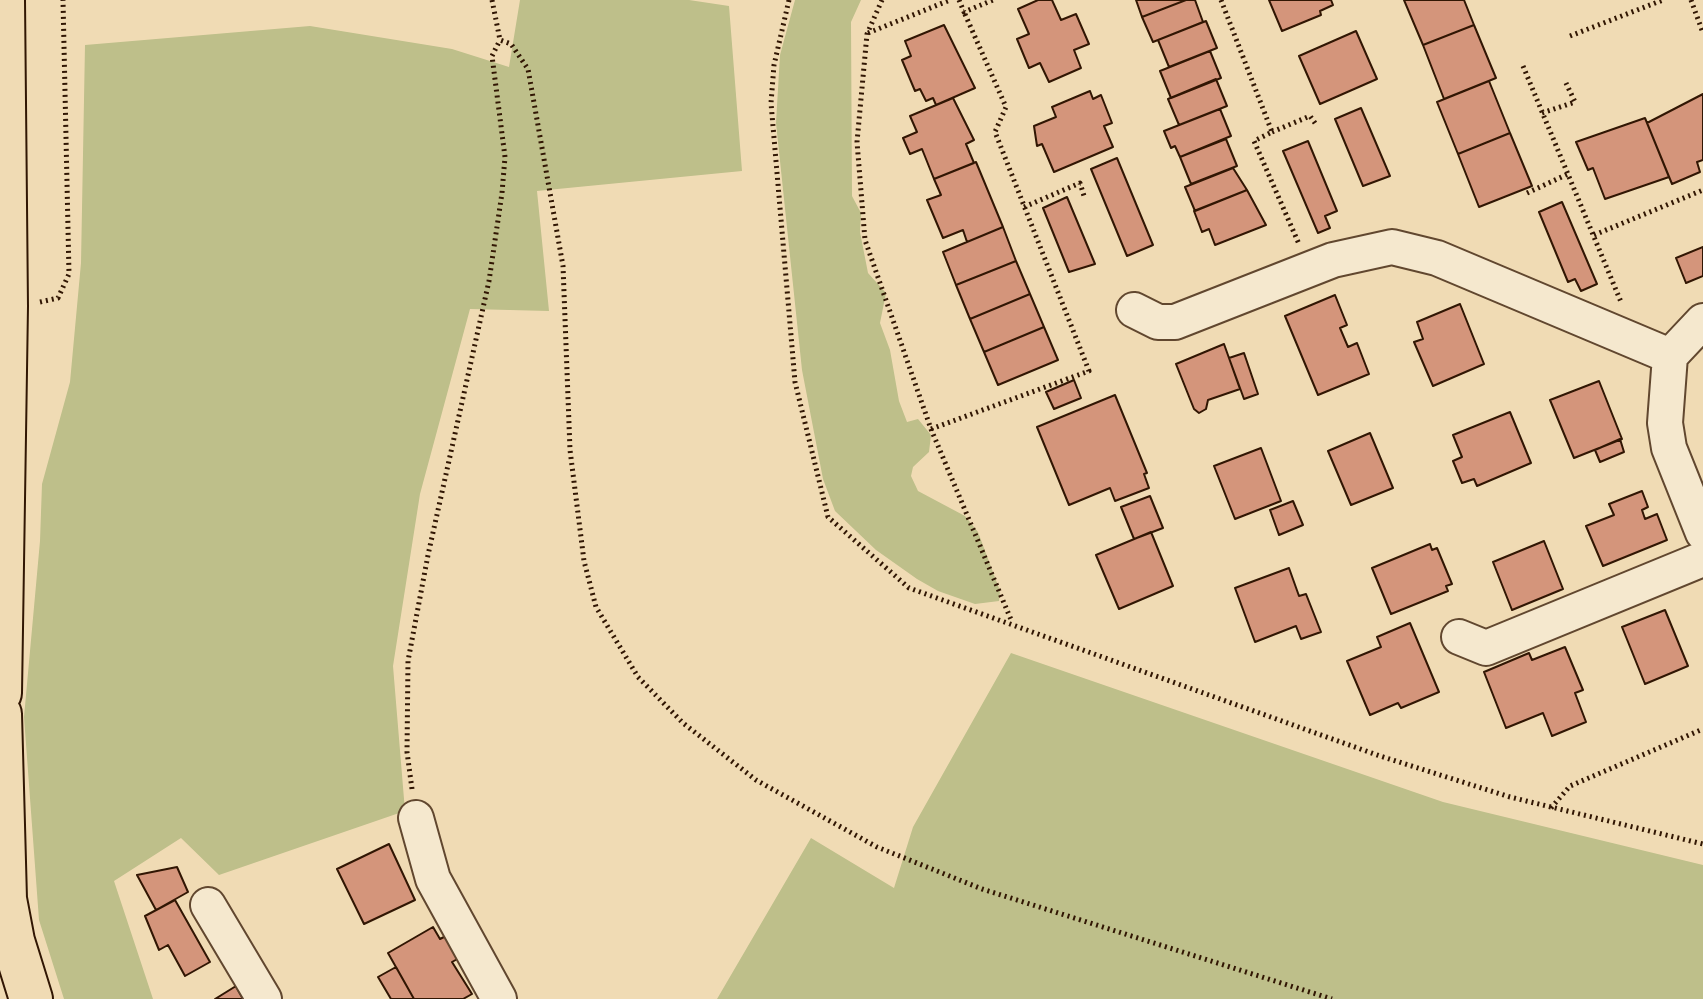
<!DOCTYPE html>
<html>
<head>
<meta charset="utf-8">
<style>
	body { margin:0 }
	canvas { display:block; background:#f0dbb4 }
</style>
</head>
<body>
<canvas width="1703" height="999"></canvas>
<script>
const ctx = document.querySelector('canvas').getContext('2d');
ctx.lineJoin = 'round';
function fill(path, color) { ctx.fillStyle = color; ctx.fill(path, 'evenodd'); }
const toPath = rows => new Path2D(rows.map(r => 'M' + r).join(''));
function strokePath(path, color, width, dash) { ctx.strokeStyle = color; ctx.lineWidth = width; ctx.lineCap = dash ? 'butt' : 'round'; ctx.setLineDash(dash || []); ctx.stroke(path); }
fill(toPath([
	[520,0,689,0,729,6,742,171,537,191,549,311,470,309,420,494,393,666,405,811,219,875,181,838,114,881,153,999,64,999,39,920,24,717,40,541,42,484,70,382,81,263,85,45,310,26,452,49,509,67],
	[795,0,861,0,851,22,852,196,861,213,860,232,868,273,886,293,880,323,890,350,899,401,907,422,918,419,931,435,929,452,913,467,911,476,918,491,965,516,978,532,1000,591,999,601,975,604,938,591,917,579,876,550,835,511,823,479,802,370,776,123,780,55],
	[1011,653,1443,802,1703,865,1703,999,717,999,811,838,894,888,913,827]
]), '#bebf8a');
const building = toPath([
	[1038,0,1052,0,1061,20,1076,14,1089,44,1074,50,1081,68,1049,82,1040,63,1029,68,1017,39,1029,34,1018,9,1038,0],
	[1136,0,1186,0,1142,17,1136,0],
	[1186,0,1195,0,1203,22,1153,42,1142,17,1186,0],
	[1269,0,1331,0,1333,5,1320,11,1321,15,1282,31,1269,0],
	[1404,0,1464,0,1474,25,1423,45,1404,0],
	[1206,21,1217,48,1169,67,1158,40,1206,21],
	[944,25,975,88,936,105,933,98,926,101,920,89,915,91,902,60,911,56,905,41,944,25],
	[1474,25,1496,78,1444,99,1423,45,1474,25],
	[1356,31,1377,79,1320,104,1299,56,1356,31],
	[1210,51,1221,78,1171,98,1160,71,1210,51],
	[1216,79,1227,106,1179,125,1168,99,1216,79],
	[1489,81,1510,133,1458,154,1437,102,1489,81],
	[1090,91,1093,99,1101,95,1112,123,1104,126,1113,147,1054,172,1042,144,1037,146,1034,126,1056,117,1052,107,1090,91],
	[1703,94,1703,160,1697,162,1700,172,1672,184,1647,123,1703,94],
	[953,98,974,140,966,144,974,163,934,179,922,149,910,154,903,138,917,132,910,116,953,98],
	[1361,108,1390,176,1363,186,1335,119,1361,108],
	[1220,109,1231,136,1180,157,1175,146,1171,148,1164,131,1220,109],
	[1645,118,1669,177,1605,199,1593,168,1588,170,1576,142,1645,118],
	[1510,133,1532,186,1479,207,1458,154,1510,133],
	[1226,139,1237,166,1191,184,1180,157,1226,139],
	[1308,141,1337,211,1325,216,1330,228,1318,233,1283,151,1308,141],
	[1117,158,1153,245,1127,256,1091,169,1117,158],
	[976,162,1003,227,967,242,963,230,943,238,927,200,941,195,934,179,976,162],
	[1233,168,1247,190,1195,211,1185,187,1233,168],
	[1247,190,1266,225,1215,245,1209,229,1202,232,1194,211,1247,190],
	[1067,197,1095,264,1069,272,1043,208,1067,197],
	[1562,202,1597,284,1581,291,1575,279,1568,282,1539,212,1562,202],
	[1003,227,1016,261,956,285,943,252,1003,227],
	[1703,247,1703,276,1686,283,1676,258,1703,247],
	[1016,261,1030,294,970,319,956,285,1016,261],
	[1030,294,1044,327,984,352,970,319,1030,294],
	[1335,295,1347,325,1340,328,1348,347,1357,343,1369,374,1318,395,1285,316,1335,295],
	[1460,304,1484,364,1433,386,1414,342,1423,339,1417,322,1460,304],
	[1044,327,1058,360,998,385,984,352,1044,327],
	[1224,344,1240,389,1208,400,1206,409,1199,413,1194,409,1176,364,1224,344],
	[1244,353,1258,394,1244,399,1229,358,1244,353],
	[1074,380,1081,398,1054,409,1046,392,1074,380],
	[1599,381,1622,439,1574,458,1550,400,1599,381],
	[1115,395,1147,473,1144,474,1149,488,1115,501,1110,488,1069,505,1037,427,1115,395],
	[1510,412,1531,463,1477,486,1474,479,1462,483,1453,461,1462,457,1453,435,1510,412],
	[1370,433,1393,488,1351,505,1328,451,1370,433],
	[1620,439,1624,452,1600,462,1595,450,1620,439],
	[1261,448,1281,501,1235,519,1214,466,1261,448],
	[1642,491,1648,507,1642,510,1645,519,1657,514,1667,540,1603,566,1586,526,1614,515,1609,504,1642,491],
	[1150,496,1163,528,1134,539,1121,507,1150,496],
	[1293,501,1303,525,1279,535,1270,510,1293,501],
	[1151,532,1173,586,1119,609,1096,555,1151,532],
	[1544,541,1563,589,1512,610,1493,562,1544,541],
	[1430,544,1432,550,1437,548,1452,584,1446,586,1448,591,1391,614,1372,568,1430,544],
	[1289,568,1299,596,1306,594,1321,632,1301,639,1296,626,1255,642,1235,588,1289,568],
	[1665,610,1688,666,1645,684,1622,627,1665,610],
	[1410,623,1439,692,1401,708,1398,703,1370,715,1347,661,1381,647,1377,637,1410,623],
	[1565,647,1583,690,1575,693,1586,722,1552,736,1543,713,1506,728,1484,672,1529,653,1532,660,1565,647],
	[389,844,415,900,364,924,337,869,389,844],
	[177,867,188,892,156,910,137,875,177,867],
	[175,900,210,962,185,976,168,945,159,950,145,916,175,900],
	[433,927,440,939,448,935,461,957,452,962,472,994,463,999,414,999,388,953,433,927],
	[396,967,414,999,391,999,378,977,396,967],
	[236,986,243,999,215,999,236,986]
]);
fill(building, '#d4957b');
strokePath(building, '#311603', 2);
const minor = toPath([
	[1134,310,1158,322,1175,322,1333,260,1392,247,1437,258,1670,356],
	[1703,321,1670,356,1665,423,1669,448,1703,533],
	[1459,637,1486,648,1703,559],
	[416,818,433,879,499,999],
	[208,905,264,999]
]);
const major = toPath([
	[0,693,6,306,3,0],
	[0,714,5,899,13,941,31,999]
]);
strokePath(minor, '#61472f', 38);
strokePath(major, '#311603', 46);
strokePath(toPath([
	[492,0,500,40,511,44,528,69,563,266,570,450,584,561,596,607,638,677,683,723,756,780,877,847,982,889,1332,999],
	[789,0,774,65,771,103,795,382,828,517,909,588,1380,756,1510,797,1703,844],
	[882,0,867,34,857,142,865,240,931,429,1012,622],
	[959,0,964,12,993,0],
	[1221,0,1272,132,1254,141,1299,244],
	[1691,0,1703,33],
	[868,33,950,0],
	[1570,36,1663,0],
	[1523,66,1621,302],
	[1542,113,1575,102,1566,83],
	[1272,132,1310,116,1317,126],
	[1527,193,1568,174],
	[1024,207,1080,183,1084,196],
	[1594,235,1703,190],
	[40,302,58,298,69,274,63,0],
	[931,429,1089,371,995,132,1006,107,964,12],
	[412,789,407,752,408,661,428,555,489,281,502,193,505,157,492,56,500,40],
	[1551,808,1570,786,1703,729]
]), '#311603', 5, [2, 4]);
strokePath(minor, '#f5e8ce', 34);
strokePath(major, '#f0dbb4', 42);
</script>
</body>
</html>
